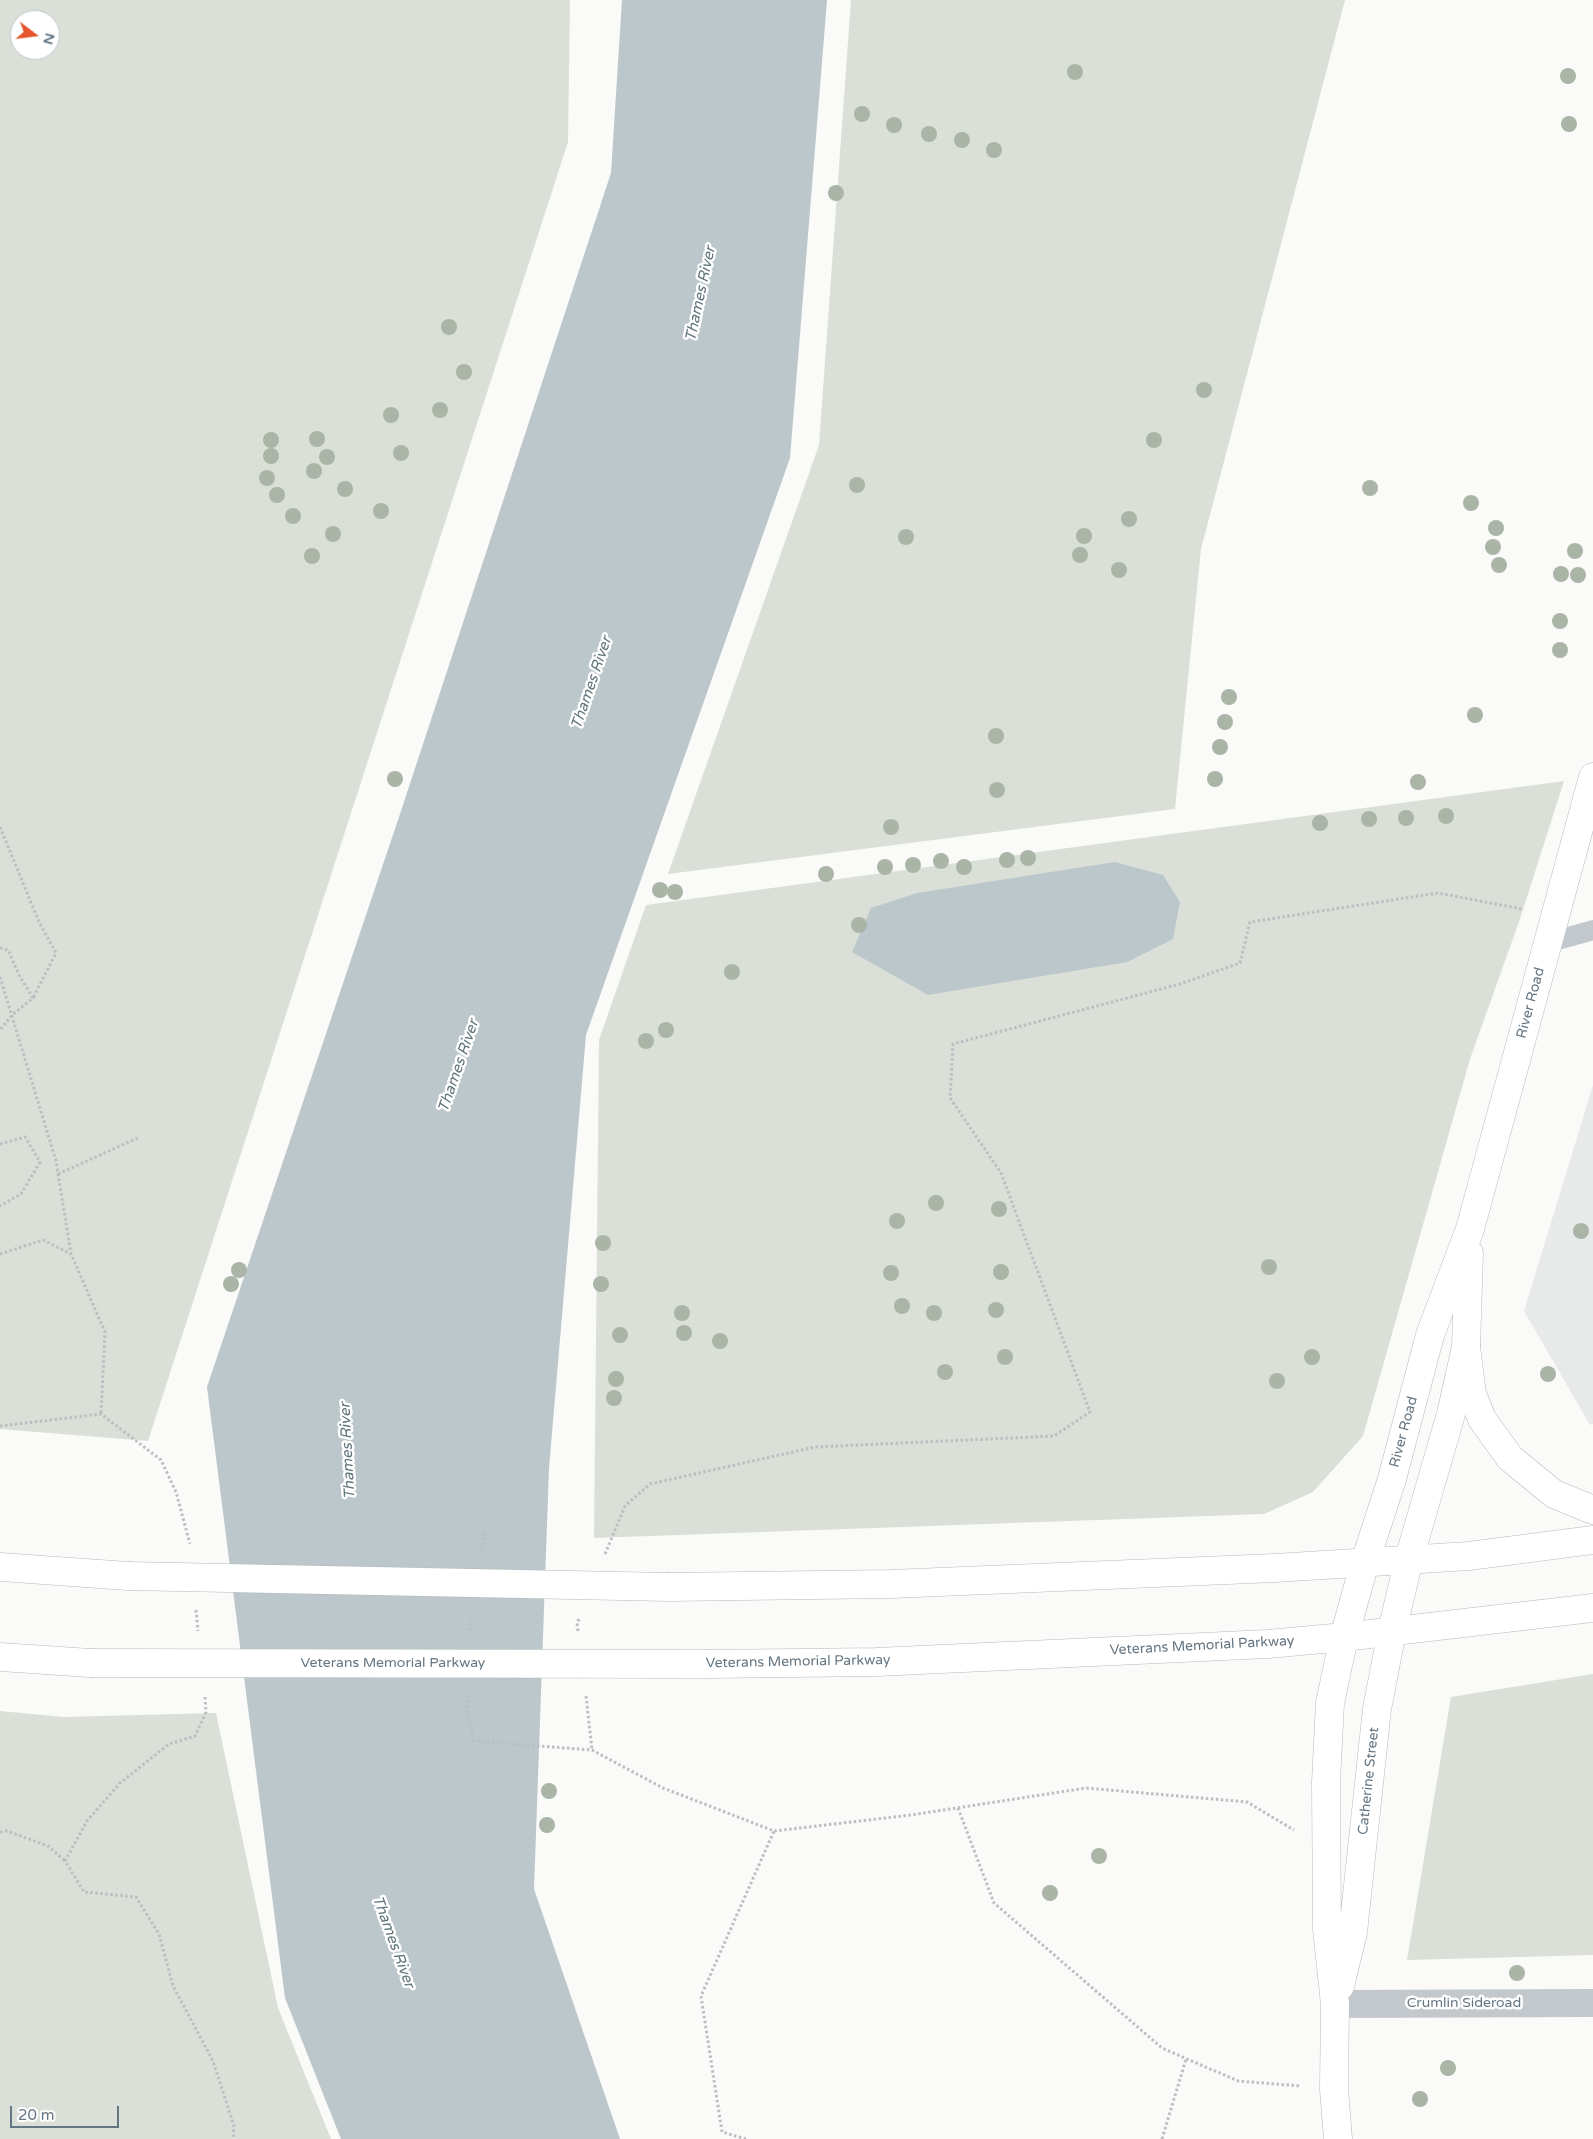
<!DOCTYPE html>
<html>
<head>
<meta charset="utf-8">
<style>
	body { margin:0 }
	#map { position:relative; width:1593px; height:2139px; overflow:hidden; background:#fafaf8; font-family:"Varela Round",sans-serif }
	canvas { display:block }
	.north { position:absolute; left:10px; top:10px; width:50px; height:50px; box-sizing:border-box; background:#fff; border:1px solid #c1c8cd; border-radius:50%; rotate:105deg; font-size:14px; font-weight:700; line-height:20px; text-align:center; color:#657683 }
	.north::after { content:''; display:block; margin:auto; width:18px; height:22px; background:#e4572e; clip-path:polygon(50% 0,100% 100%,50% 72%,0 100%) }
	.scale { position:absolute; left:10px; top:2106px; width:109px; height:22px; box-sizing:border-box; border:2px solid #657683; border-top:0; padding-left:6px; font-size:15px; line-height:18px; white-space:nowrap; color:#657683; -webkit-text-stroke:4px #fff; paint-order:stroke }
</style>
</head>
<body>
<div id="map">
<canvas width="1593" height="2139"></canvas>
<div class="north">N</div>
<div class="scale">20 m</div>
</div>
<script>
const ctx = document.querySelector('canvas').getContext('2d');
ctx.lineJoin = 'round';
function fill(path, color) { ctx.fillStyle = color; ctx.fill(path, 'evenodd'); }
const toPath = rows => new Path2D(rows.map(r => 'M' + r).join(''));
function strokePath(path, color, width, dash) { ctx.strokeStyle = color; ctx.lineWidth = width; ctx.lineCap = dash ? 'butt' : 'round'; ctx.setLineDash(dash || []); ctx.stroke(path); }
function drawText(font, color, halo, rows, align = 'center') {
  ctx.font = font + ' "Varela Round",sans-serif'; ctx.lineWidth = 5; ctx.setLineDash([]); ctx.textBaseline = 'middle'; ctx.strokeStyle = halo; ctx.fillStyle = color; for (const [text, x, y, turn = 0] of rows) {
    ctx.save(); ctx.translate(x, y); ctx.rotate((+turn || 0) * Math.PI / 180); ctx.textAlign = isNaN(turn) ? turn : align; if (halo) ctx.strokeText(text, 0, 0); ctx.fillText(text, 0, 0); ctx.restore();
  }
}
fill(toPath([
	[1593,1085,1593,1424,1590,1425,1524,1311]
]), '#e8e9e9');
fill(toPath([
	[0,0,570,0,568,142,148,1441,0,1429],
	[20,20,50,20,50,50,20,50],
	[851,0,1345,0,1201,549,1175,809,668,874,819,445],
	[1564,781,1520,919,1470,1059,1363,1436,1313,1492,1264,1514,594,1538,599,1040,646,905],
	[1593,1674,1593,1955,1407,1960,1451,1697],
	[0,1711,64,1717,216,1713,278,2008,331,2139,0,2139]
]), '#dadfd7');
fill(toPath([
	[622,0,827,0,790,458,586,1035,549,1468,534,1889,620,2139,341,2139,285,1998,207,1387,399,817,611,173],
	[1115,862,1163,875,1180,902,1173,939,1127,962,928,995,852,952,871,908,917,893]
]), '#bbc7cb');
const secondary = toPath([
	[1340,1986,1353,1932,1377,1709,1392,1631,1409,1559,1451,1414,1466,1347,1469,1253],
	[1338,2139,1334,2089,1335,2004,1327,1929,1326,1782,1330,1703,1344,1637,1365,1562,1392,1479,1430,1335,1470,1229,1593,777]
]);
const highway = toPath([
	[1466,1347,1472,1394,1482,1419,1510,1458,1554,1494,1593,1510],
	[0,1567,128,1576],
	[669,1587,891,1584,1275,1568,1469,1556,1593,1540],
	[0,1657,90,1663],
	[708,1664,876,1662,1268,1644,1344,1637,1593,1608]
]);
strokePath(secondary, '#b3babf', 29);
strokePath(highway, '#b4b9bd', 29);
strokePath(toPath([
	[0,827,39,922,56,953,33,998],
	[0,948,8,950,19,975,33,998,12,1015,0,1030],
	[0,977,56,1161,71,1254],
	[0,1144,25,1137,40,1162,21,1194,0,1206],
	[58,1174,140,1137],
	[0,1254,43,1240,71,1254,105,1332,101,1414],
	[0,1426,101,1414,161,1460,176,1492,190,1544],
	[482,1550,484,1532],
	[605,1554,625,1506,650,1484,815,1447,1054,1436,1090,1412,1001,1173,950,1098,953,1044,1180,984,1240,963,1250,922,1438,893,1522,909],
	[196,1610,198,1631],
	[470,1631,472,1615],
	[578,1631,577,1623,580,1617],
	[467,1695,467,1711,474,1741,592,1750,663,1788,774,1831,911,1815,1086,1788,1247,1802,1294,1830],
	[586,1696,592,1750],
	[205,1697,206,1712,195,1736,169,1744,120,1783,87,1821,65,1861,84,1892,136,1897,159,1934,173,1986,213,2061,234,2126,233,2139],
	[958,1808,994,1903,1162,2048,1238,2081,1301,2086],
	[0,1832,7,1831,48,1846,65,1861],
	[746,2139,722,2132,701,1996,774,1831],
	[1162,2139,1186,2059]
]), '#bbbfc2', 3, [2.5, 2.5]);
strokePath(toPath([
	[1547,943,1593,930]
]), '#c3c8cc', 20);
strokePath(toPath([
	[1335,2004,1593,2003]
]), '#c3c8cc', 28);
strokePath(secondary, '#fff', 28);
strokePath(highway, '#fff', 28);
const highwayBridge = toPath([
	[128,1576,669,1587],
	[90,1663,708,1664]
]);
strokePath(highwayBridge, '#b4b9bd', 29, []);
strokePath(highwayBridge, '#fff', 28);
ctx.fillStyle = '#aab4a7';
for (const [x, y] of [
	[1075,72],
	[1568,76],
	[862,114],
	[1569,124],
	[894,125],
	[929,134],
	[962,140],
	[994,150],
	[836,193],
	[449,327],
	[464,372],
	[1204,390],
	[440,410],
	[391,415],
	[317,439],
	[271,440],
	[1154,440],
	[401,453],
	[271,456],
	[327,457],
	[314,471],
	[267,478],
	[857,485],
	[1370,488],
	[345,489],
	[277,495],
	[1471,503],
	[381,511],
	[293,516],
	[1129,519],
	[1496,528],
	[333,534],
	[1084,536],
	[906,537],
	[1493,547],
	[1575,551],
	[1080,555],
	[312,556],
	[1499,565],
	[1119,570],
	[1561,574],
	[1578,575],
	[1560,621],
	[1560,650],
	[1229,697],
	[1475,715],
	[1225,722],
	[996,736],
	[1220,747],
	[395,779],
	[1215,779],
	[1418,782],
	[997,790],
	[1446,816],
	[1406,818],
	[1369,819],
	[1320,823],
	[891,827],
	[1028,858],
	[1007,860],
	[941,861],
	[913,865],
	[885,867],
	[964,867],
	[826,874],
	[660,890],
	[675,892],
	[859,925],
	[732,972],
	[666,1030],
	[646,1041],
	[936,1203],
	[999,1209],
	[897,1221],
	[1581,1231],
	[603,1243],
	[1269,1267],
	[239,1270],
	[1001,1272],
	[891,1273],
	[231,1284],
	[601,1284],
	[902,1306],
	[996,1310],
	[682,1313],
	[934,1313],
	[684,1333],
	[620,1335],
	[720,1341],
	[1005,1357],
	[1312,1357],
	[945,1372],
	[1548,1374],
	[616,1379],
	[1277,1381],
	[614,1398],
	[549,1791],
	[547,1825],
	[1099,1856],
	[1050,1893],
	[1517,1973],
	[1448,2068],
	[1420,2099]
]) { ctx.beginPath(); ctx.arc(x, y, 8, 0, 2 * Math.PI); ctx.fill(); }
drawText('14px', '#657683', '#fff', [
	["River Road",1531,1003,-75],
	["River Road",1404,1432,-75],
	["Veterans Memorial Parkway",1202,1646,-3],
	["Veterans Memorial Parkway",798,1662,-1],
	["Veterans Memorial Parkway",393,1663],
	["Catherine Street",1369,1781,-84],
	["Crumlin Sideroad",1464,2003]
]);
drawText('italic 15px', '#60757c', '#fff', [
	["Thames River",701,294,-78],
	["Thames River",592,683,-71],
	["Thames River",459,1066,-71],
	["Thames River",348,1451,-93],
	["Thames River",393,1942,70]
]);
</script>
</body>
</html>
